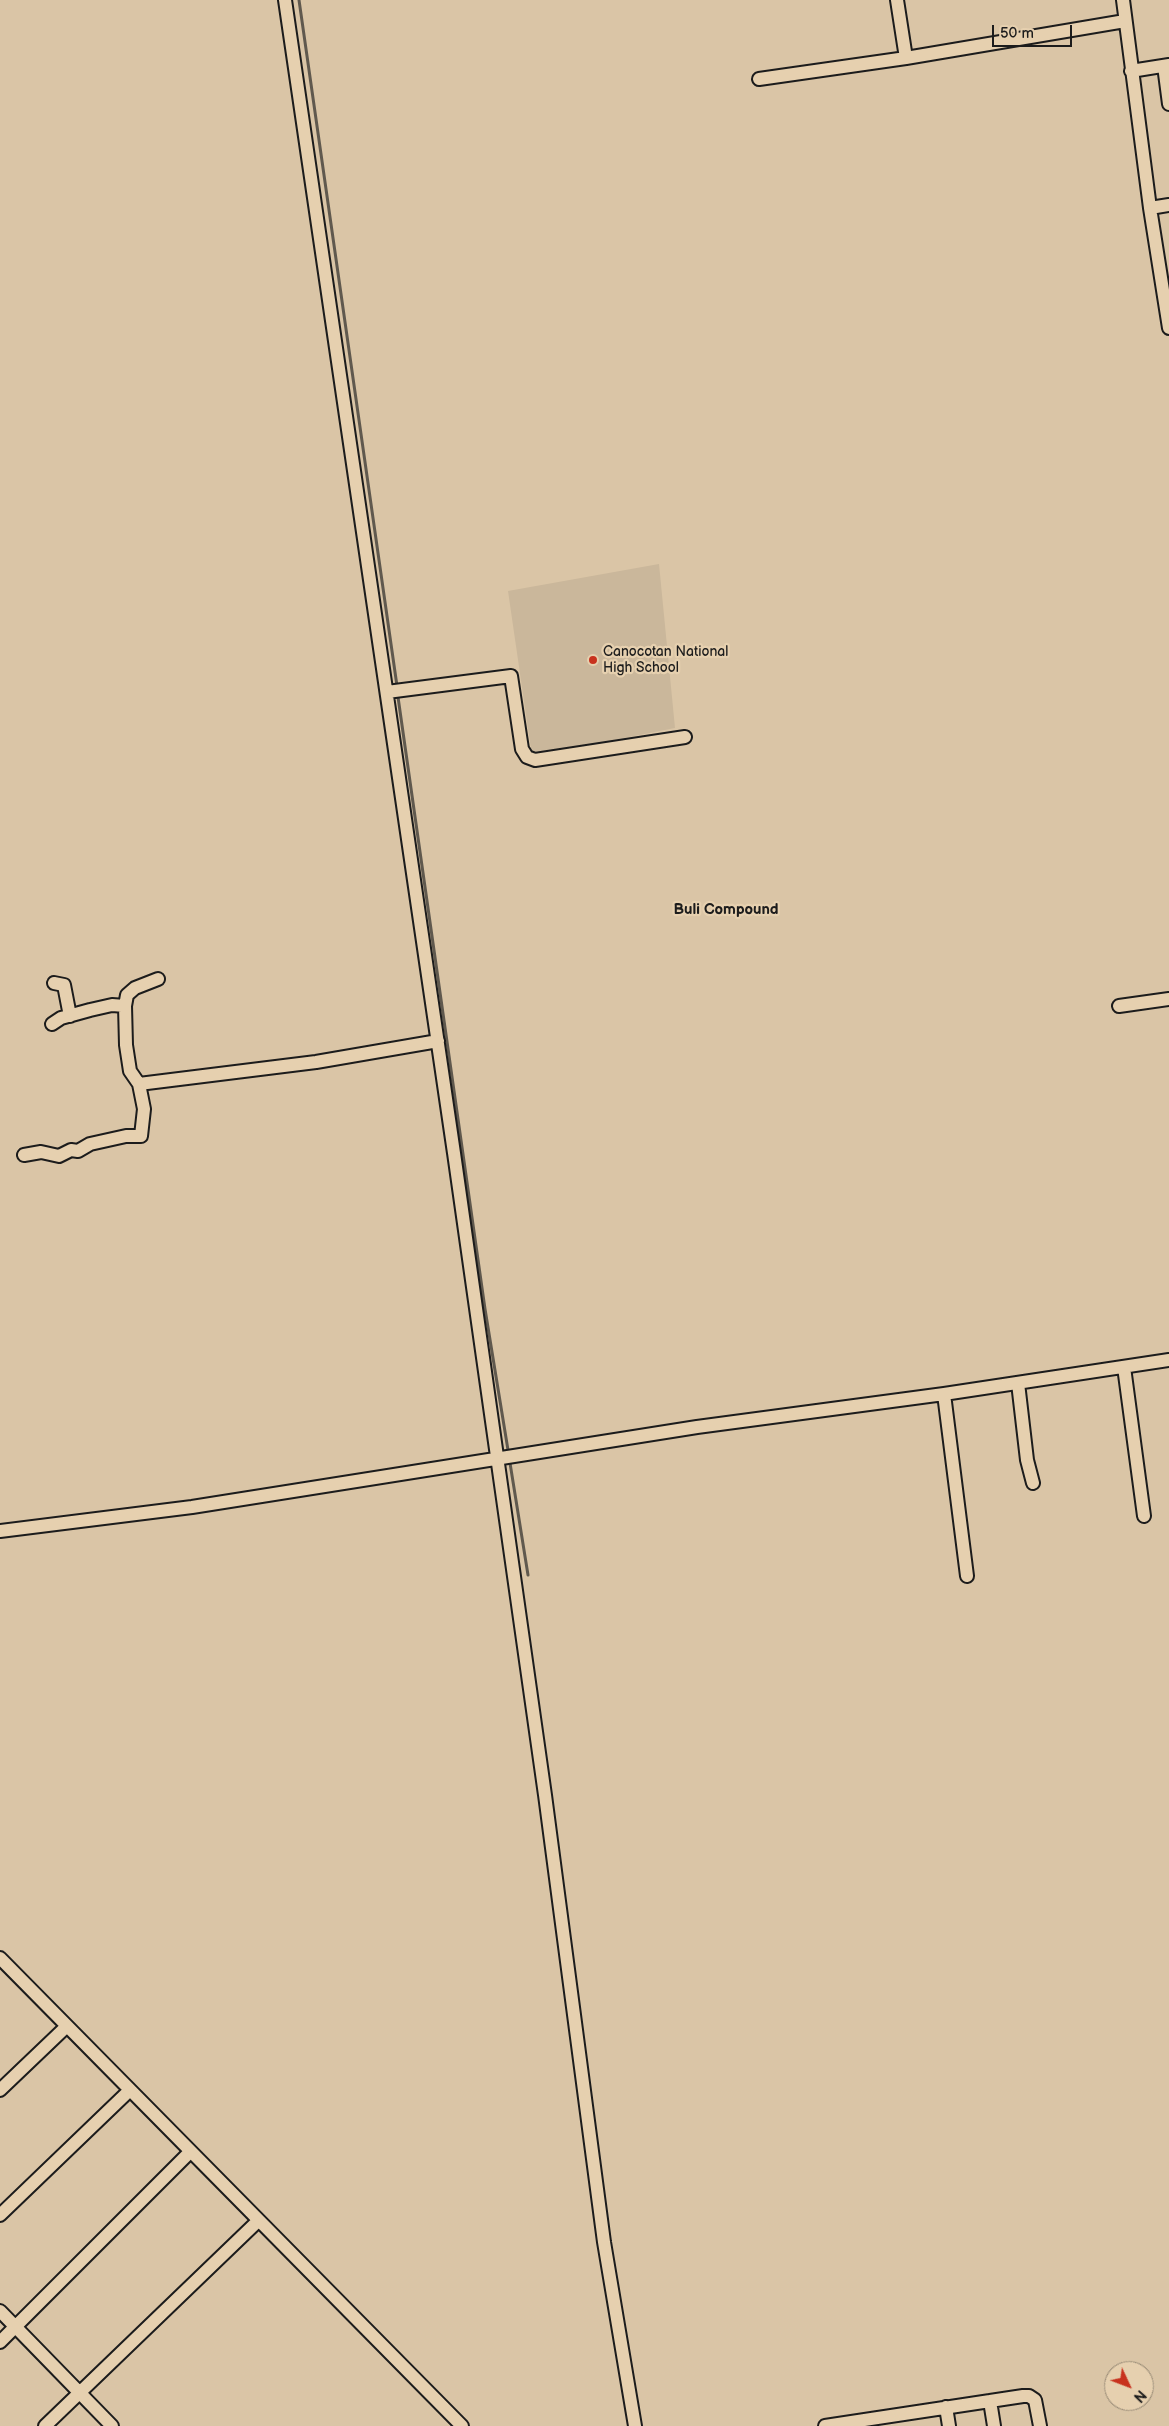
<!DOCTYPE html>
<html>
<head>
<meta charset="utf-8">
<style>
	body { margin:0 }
	#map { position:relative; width:1169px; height:2426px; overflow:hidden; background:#dac5a6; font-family:"Balsamiq Sans",sans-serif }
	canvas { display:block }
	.north { position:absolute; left:1104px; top:2361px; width:50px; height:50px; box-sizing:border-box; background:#e6d0af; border:1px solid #958874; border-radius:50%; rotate:133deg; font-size:14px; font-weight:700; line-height:20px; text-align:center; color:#1c1c1c }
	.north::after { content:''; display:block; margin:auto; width:18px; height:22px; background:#c8321e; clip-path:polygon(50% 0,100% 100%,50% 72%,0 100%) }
	.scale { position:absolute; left:992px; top:25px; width:80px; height:22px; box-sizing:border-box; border:2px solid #1c1c1c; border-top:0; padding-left:6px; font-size:15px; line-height:18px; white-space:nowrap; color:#1c1c1c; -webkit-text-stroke:4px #e6d0af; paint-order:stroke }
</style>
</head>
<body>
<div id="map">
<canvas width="1169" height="2426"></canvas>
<div class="north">N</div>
<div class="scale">50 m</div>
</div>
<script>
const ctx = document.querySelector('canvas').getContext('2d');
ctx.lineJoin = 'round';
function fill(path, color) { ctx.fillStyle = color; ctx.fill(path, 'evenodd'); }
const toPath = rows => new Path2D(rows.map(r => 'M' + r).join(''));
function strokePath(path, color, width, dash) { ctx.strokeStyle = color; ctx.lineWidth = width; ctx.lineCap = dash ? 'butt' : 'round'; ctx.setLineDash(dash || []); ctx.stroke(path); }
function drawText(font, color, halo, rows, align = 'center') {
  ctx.font = font + ' "Balsamiq Sans",sans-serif'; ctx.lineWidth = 4.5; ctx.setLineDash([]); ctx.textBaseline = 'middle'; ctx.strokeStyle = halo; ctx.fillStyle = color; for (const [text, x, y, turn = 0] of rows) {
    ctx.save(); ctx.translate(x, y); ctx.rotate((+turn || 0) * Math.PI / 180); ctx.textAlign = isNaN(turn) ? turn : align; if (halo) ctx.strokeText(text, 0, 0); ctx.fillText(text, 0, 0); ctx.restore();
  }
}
fill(toPath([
	[659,564,675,728,532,756,508,591]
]), '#cab79b');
strokePath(toPath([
	[299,0,397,686],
	[398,697,485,1309,508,1450],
	[510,1463,528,1575]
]), '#60594e', 3);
const street = toPath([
	[285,0,454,1153,545,1795,604,2242,635,2426],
	[897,0,906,58],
	[1123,0,1150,208,1169,328],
	[1164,66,1169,104],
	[1131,71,1169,65],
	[759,79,906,58,1125,21],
	[1150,208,1169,205],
	[387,692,511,676,522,749,527,757,535,760,685,737],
	[158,979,135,988,127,995,125,1006,126,1045,130,1071,139,1084,316,1062,438,1041],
	[54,983,64,985,70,1016],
	[1119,1006,1169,999],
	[52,1024,61,1018,90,1010,112,1005,125,1006],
	[24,1155,41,1152,59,1156,71,1150,78,1151,90,1144,126,1136,141,1136,144,1109,139,1084],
	[1124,1367,1144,1516],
	[1018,1383,1027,1460,1033,1483],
	[944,1394,967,1576],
	[0,1531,192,1507,697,1427,944,1394,1169,1360],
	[0,1958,462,2426],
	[0,2090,67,2026],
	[0,2215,130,2090],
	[0,2311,112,2426],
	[0,2342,190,2152],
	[990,2401,994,2426],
	[946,2407,949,2426],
	[45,2426,258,2221],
	[825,2426,1023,2396,1029,2396,1035,2400,1040,2426]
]);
strokePath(street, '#1c1c1c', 16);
strokePath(street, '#e6d0af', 12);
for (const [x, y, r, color] of [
	[593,660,5,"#c8321e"]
]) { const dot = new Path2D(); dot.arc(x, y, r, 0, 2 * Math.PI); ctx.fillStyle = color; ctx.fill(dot); strokePath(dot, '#e6d0af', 2); }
drawText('14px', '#1c1c1c', '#e6d0af', [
	["Canocotan National",603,652],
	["High School",603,668]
], 'left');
drawText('bold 15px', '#1c1c1c', '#e6d0af', [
	["Buli Compound",726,910]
]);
</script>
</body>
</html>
